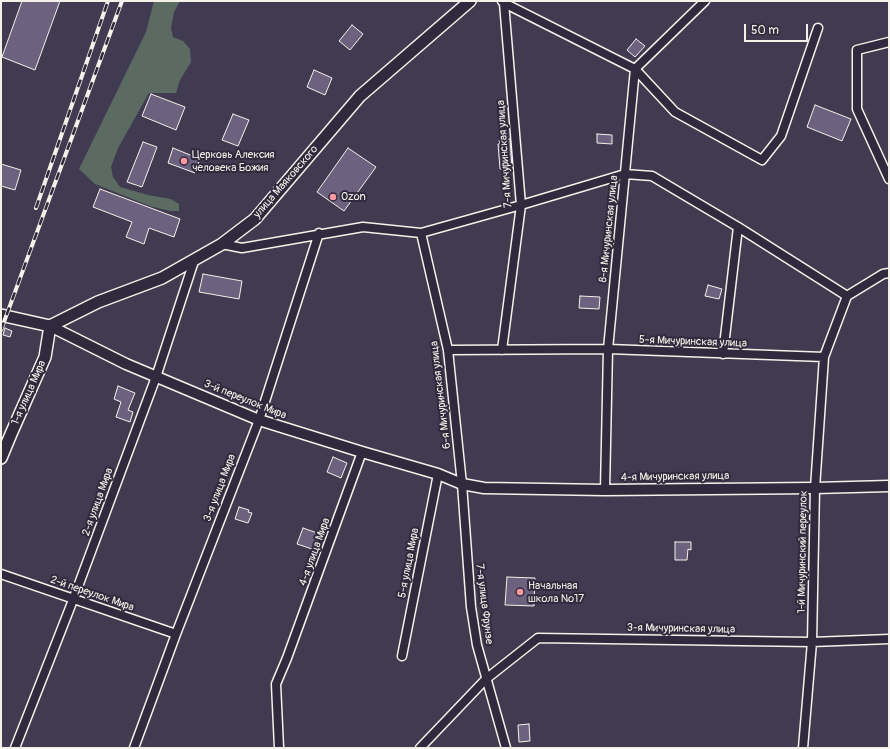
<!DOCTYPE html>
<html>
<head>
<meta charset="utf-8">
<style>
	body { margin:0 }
	#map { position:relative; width:890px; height:749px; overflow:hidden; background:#413b51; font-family:Pangolin,sans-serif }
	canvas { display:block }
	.frame { position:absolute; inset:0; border:2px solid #f4f1e8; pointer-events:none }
	.scale { position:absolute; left:744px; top:24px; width:64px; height:18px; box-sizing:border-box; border:2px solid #f4f1e8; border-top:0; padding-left:5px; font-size:12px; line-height:14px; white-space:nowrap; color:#f4f1e8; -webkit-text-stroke:3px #2f2a3d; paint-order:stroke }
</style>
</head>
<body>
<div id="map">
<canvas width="890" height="749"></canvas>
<div class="frame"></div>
<div class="scale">50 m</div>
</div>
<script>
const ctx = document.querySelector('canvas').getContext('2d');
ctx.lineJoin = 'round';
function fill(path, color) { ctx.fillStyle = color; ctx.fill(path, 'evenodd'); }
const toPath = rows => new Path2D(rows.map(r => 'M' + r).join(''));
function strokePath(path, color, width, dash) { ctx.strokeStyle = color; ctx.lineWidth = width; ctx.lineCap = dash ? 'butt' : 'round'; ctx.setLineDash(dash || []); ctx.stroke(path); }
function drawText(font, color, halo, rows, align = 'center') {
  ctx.font = font + ' Pangolin,sans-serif'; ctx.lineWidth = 4; ctx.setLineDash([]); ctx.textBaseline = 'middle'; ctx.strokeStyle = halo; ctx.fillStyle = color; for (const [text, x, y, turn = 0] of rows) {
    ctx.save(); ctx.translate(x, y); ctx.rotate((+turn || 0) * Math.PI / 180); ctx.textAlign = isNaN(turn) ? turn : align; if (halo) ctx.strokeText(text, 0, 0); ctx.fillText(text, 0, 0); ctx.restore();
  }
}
fill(toPath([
	[154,1,180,1,174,12,171,28,173,37,183,41,190,49,191,62,180,80,176,93,149,93,118,148,111,167,113,177,120,187,148,195,171,199,179,204,179,211,170,211,150,206,95,184,79,169,146,32]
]), '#5c6b62');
const building = toPath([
	[22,1,60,1,35,70,2,57,22,1],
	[352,25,363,34,350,50,339,41,352,25],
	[636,39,645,46,635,57,627,50,636,39],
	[314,70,332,78,325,95,307,87,314,70],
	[151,94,185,107,176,130,142,116,151,94],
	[815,105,851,119,842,141,807,127,815,105],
	[233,114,249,120,238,146,222,140,233,114],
	[597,134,612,135,612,144,597,143,597,134],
	[510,139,512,168,500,169,498,144,500,144,499,140,510,139],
	[143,142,157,147,142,187,127,182,143,142],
	[173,148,200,159,195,173,168,163,173,148],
	[348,148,376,167,344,211,317,192,348,148],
	[1,164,21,170,15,190,1,186,1,164],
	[100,189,180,219,174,237,149,228,144,244,126,237,132,222,93,207,100,189],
	[203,274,242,281,239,299,199,292,203,274],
	[708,285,722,289,719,299,705,296,708,285],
	[580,296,600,297,599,309,579,308,580,296],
	[5,328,12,331,10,337,3,335,5,328],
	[118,386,135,393,128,410,133,412,130,422,116,417,121,402,114,399,118,386],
	[333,457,347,463,341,478,327,472,333,457],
	[239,507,249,510,248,512,252,513,248,523,235,519,239,507],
	[303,528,320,534,315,550,297,544,303,528],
	[675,542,691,542,691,550,688,549,687,560,675,560,675,542],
	[507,577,535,578,534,606,505,605,507,577],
	[529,724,530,741,519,742,518,725,529,724]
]);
fill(building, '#6c627f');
strokePath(building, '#f4f1e8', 1);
const minor = toPath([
	[502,1,504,3,635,69,675,112,762,160,781,136,818,28],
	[889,42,857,50,857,109,889,179],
	[421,233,448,350,462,484,471,607,477,645,506,748],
	[222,244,242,248,363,227,421,233,521,205,625,174,652,176,738,227,847,296],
	[448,350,608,349,824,357],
	[502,350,521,205,504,3],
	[723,354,738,227],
	[605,490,608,349,635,69,705,1],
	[1,574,176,634],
	[402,656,438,474],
	[15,748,73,600,156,377,194,261],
	[134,748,176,634,259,420,319,233],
	[279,748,276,684,287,658,362,452],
	[420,748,486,679,538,638,812,642,889,639],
	[803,748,812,642,815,488,824,357,847,296,883,274,889,273]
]);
const tertiary = toPath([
	[50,326,126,364,259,420,362,452,438,474,462,484,484,488,605,490,815,488,889,486]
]);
const secondary = toPath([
	[1,315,50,326,98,302,162,278,222,244,255,219,360,96,470,1],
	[1,458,11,434,45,357,50,326]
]);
strokePath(minor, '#f4f1e8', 11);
strokePath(tertiary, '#f4f1e8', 13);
strokePath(secondary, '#f4f1e8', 14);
strokePath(minor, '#2f2a3d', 8);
strokePath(tertiary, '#2f2a3d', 10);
strokePath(secondary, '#2f2a3d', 11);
const rail = toPath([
	[36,208,108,1],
	[1,330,122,1]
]);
strokePath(rail, '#f4f1e8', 4);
strokePath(rail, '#2f2a3d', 2.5, [8]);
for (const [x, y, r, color] of [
	[184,161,4,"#ff9aa2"],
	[333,197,4,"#ff9aa2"],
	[520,592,4,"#ff9aa2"]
]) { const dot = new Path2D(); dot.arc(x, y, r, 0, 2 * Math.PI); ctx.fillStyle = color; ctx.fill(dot); strokePath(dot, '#2f2a3d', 1.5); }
drawText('11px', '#f4f1e8', '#2f2a3d', [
	["7-я Мичуринская улица",505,154,-94],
	["улица Маяковского",286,182,-49],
	["8-я Мичуринская улица",609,229,-84],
	["5-я Мичуринская улица",693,342,2],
	["1-я улица Мира",29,393,-66],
	["6-я Мичуринская улица",441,395,-97],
	["3-й переулок Мира",245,400,22],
	["4-я Мичуринская улица",675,477,-1],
	["3-я улица Мира",220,488,-69],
	["2-я улица Мира",98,502,-70],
	["4-я улица Мира",315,552,-70],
	["1-й Мичуринский переулок",803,552,-89],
	["5-я улица Мира",409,563,-79],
	["2-й переулок Мира",92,594,19],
	["7-я улица Фрунзе",484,604,83],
	["3-я Мичуринская улица",681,629,1]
]);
drawText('11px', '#f4f1e8', '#2f2a3d', [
	["Церковь Алексия",192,155],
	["человека Божия",192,168],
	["Ozon",341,197],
	["Начальная",528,586],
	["школа №17",528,599]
], 'left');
</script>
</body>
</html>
